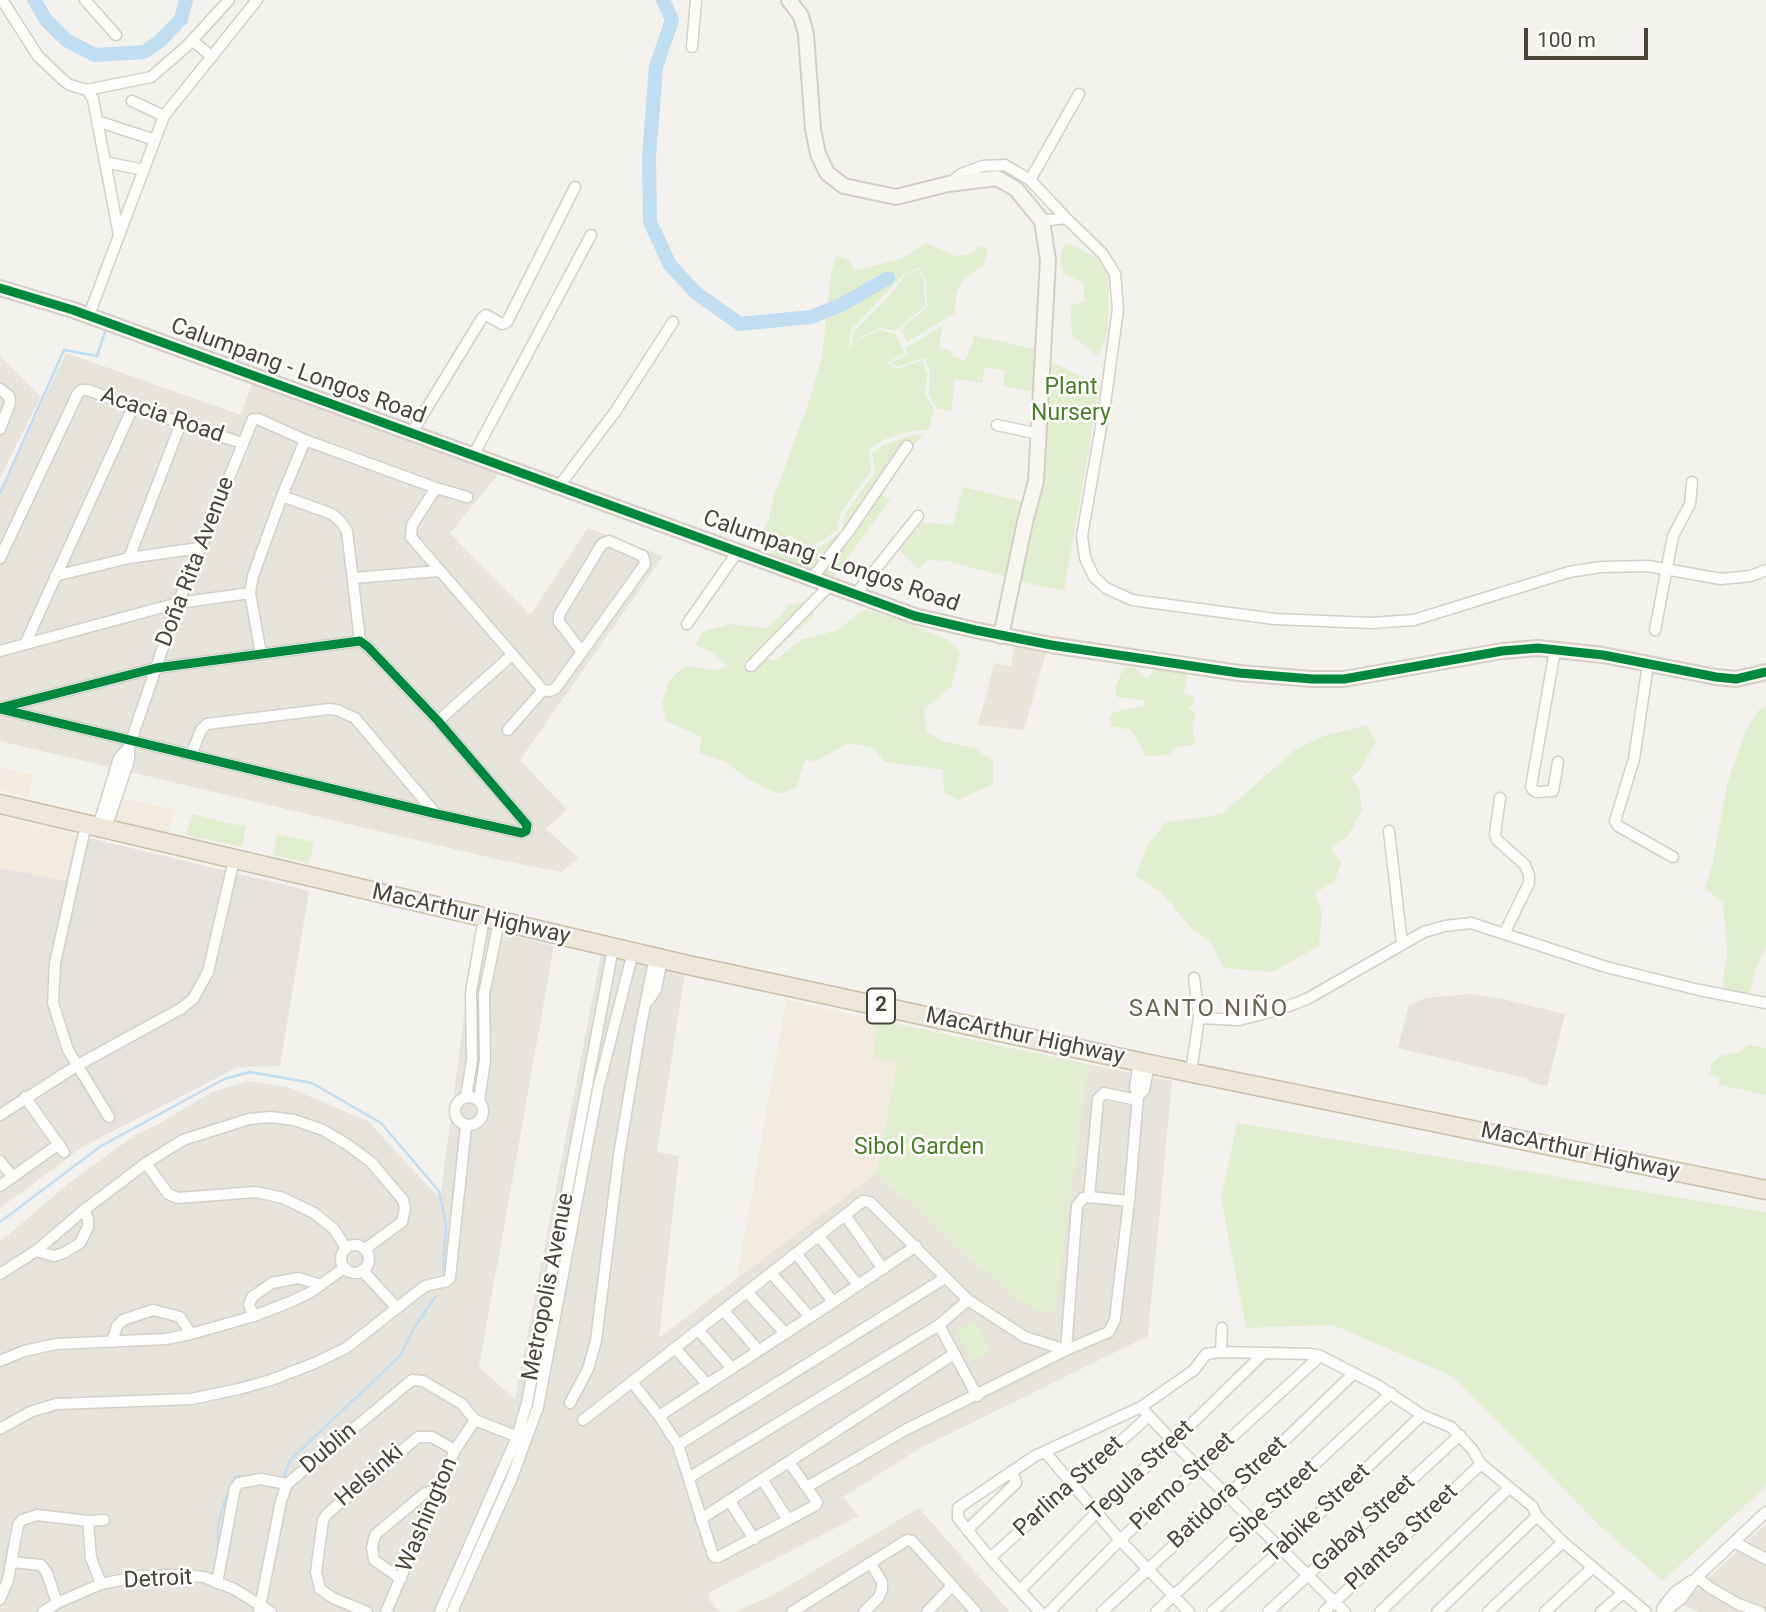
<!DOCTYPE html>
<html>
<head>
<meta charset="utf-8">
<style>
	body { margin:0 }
	#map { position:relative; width:1766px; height:1612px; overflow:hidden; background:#f4f2ee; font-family:Roboto,sans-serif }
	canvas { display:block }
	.scale { position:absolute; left:1524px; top:28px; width:124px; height:32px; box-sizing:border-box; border:4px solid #4b4439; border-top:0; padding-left:9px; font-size:21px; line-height:24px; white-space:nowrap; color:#4b4439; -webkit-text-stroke:5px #fff; paint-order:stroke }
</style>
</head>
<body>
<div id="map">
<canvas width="1766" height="1612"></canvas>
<div class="scale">100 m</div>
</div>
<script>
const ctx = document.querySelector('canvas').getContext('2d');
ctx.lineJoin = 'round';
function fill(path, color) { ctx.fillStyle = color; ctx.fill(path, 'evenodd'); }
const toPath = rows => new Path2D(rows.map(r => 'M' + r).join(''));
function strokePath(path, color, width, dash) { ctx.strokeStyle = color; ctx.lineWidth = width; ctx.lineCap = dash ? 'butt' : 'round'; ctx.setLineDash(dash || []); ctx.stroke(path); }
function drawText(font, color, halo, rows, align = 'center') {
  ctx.font = font + ' Roboto,sans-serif'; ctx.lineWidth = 5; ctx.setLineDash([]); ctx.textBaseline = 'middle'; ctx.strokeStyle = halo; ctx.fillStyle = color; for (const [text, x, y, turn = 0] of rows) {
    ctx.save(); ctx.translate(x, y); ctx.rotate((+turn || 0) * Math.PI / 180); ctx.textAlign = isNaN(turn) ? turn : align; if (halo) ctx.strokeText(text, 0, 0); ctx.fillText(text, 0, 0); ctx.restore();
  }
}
fill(toPath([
	[66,353,241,415,253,380,500,472,450,533,530,615,588,528,663,556,520,760,567,810,546,829,578,858,562,872,500,860,0,741,0,491],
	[0,356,41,396,0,478],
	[476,926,554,946,479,1367,515,1399,601,955,685,973,657,1152,679,1156,659,1338,876,1173,1009,1293,1054,1314,1088,1064,1172,1081,1148,1336,919,1449,843,1497,859,1516,708,1593,710,1601,721,1612,0,1612,0,1242,69,1183,135,1135,155,1126,212,1092,248,1081,287,1087,368,1121,440,1199],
	[39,1082,84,1146,0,1208,0,1109],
	[919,1508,1010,1612,735,1612,773,1595],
	[1766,1524,1766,1612,1698,1612,1681,1604]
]), '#e7e4dc');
fill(toPath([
	[0,768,33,775,28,797,0,790],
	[121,797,174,810,169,833,113,820],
	[0,816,77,835,66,882,0,868],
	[786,1000,878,1020,873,1057,897,1062,876,1173,737,1279]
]), '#f3ebdf');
fill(toPath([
	[77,835,309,891,280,1066,238,1067,84,1146,39,1082,0,1109,0,868,65,881],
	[1469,994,1502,999,1565,1014,1547,1086,1529,1082,1530,1079,1398,1048,1409,1005,1426,998]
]), '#e6e2de');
fill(toPath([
	[1015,640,1048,646,1024,730,978,725,994,663,1011,666]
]), '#eae5da');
fill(toPath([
	[926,243,956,256,970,254,980,246,988,248,984,264,964,280,956,292,955,313,907,342,901,329,927,307,926,280,919,267,904,274,851,330,849,348,860,339,881,330,896,334,904,353,887,363,897,369,922,361,927,374,925,394,934,409,929,430,912,431,885,439,869,450,871,471,840,514,837,530,822,541,807,547,789,535,773,548,757,540,769,519,773,499,810,399,822,357,831,272,837,256,850,260,854,271,901,259],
	[1065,243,1081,249,1098,259,1107,271,1109,292,1108,331,1098,357,1072,335,1070,306,1085,301,1083,283,1063,273,1060,258],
	[918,269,924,280,925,306,895,331,881,328,859,338,852,345,853,332,890,295,905,275],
	[943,325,939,348,951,351,951,355,965,361,973,341,972,335,1039,350,1036,392,1003,386,1005,371,985,367,982,383,955,379,951,411,937,409,929,395,930,372,924,358,897,367,890,363,908,355,906,348],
	[1048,360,1100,386,1064,591,1018,581],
	[923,434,878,492,890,500,832,579,767,557,788,540,808,552,823,545,842,531,845,514,875,472,872,453,884,445,909,436],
	[963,487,1024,502,1005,576,946,561,928,560,918,569,897,547,917,522,953,525],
	[810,602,814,616,766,658,775,661,800,640,838,630,864,609,908,623,946,639,960,653,951,687,924,709,927,732,942,741,975,748,993,761,993,784,958,800,944,792,943,770,885,762,873,747,849,743,816,761,805,760,796,788,778,794,746,778,726,762,699,753,701,737,666,721,662,703,669,681,685,665,715,671,727,666,715,654,696,645,702,632,730,624,766,628,782,615,789,604],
	[1134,666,1142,676,1147,678,1157,669,1181,673,1184,671,1188,673,1184,693,1195,697,1192,706,1189,708,1195,712,1196,718,1192,723,1195,742,1190,746,1179,746,1169,755,1146,756,1131,730,1112,726,1110,718,1114,712,1143,706,1145,703,1143,700,1117,697,1115,688,1123,669],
	[1766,705,1766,946,1755,970,1749,996,1722,990,1727,953,1723,903,1705,888,1712,867,1727,784,1746,730,1758,711],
	[1366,725,1376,742,1359,771,1351,778,1359,788,1362,811,1347,837,1331,848,1341,863,1334,882,1315,893,1322,913,1319,946,1272,972,1224,968,1210,942,1191,928,1161,892,1136,876,1147,846,1165,823,1222,814,1296,749,1324,736],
	[192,814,246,827,242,847,186,835],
	[277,834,314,842,309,864,273,855],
	[878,1020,1088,1064,1054,1314,1040,1312,1009,1293,876,1173,897,1063,873,1057],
	[1748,1045,1766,1048,1766,1095,1719,1085,1719,1077,1710,1074,1711,1064,1720,1056,1737,1053],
	[1237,1123,1766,1212,1766,1486,1663,1581,1599,1525,1454,1377,1333,1325,1246,1328,1221,1198],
	[975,1321,990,1351,971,1361,956,1331]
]), '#e1eecf');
strokePath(toPath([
	[0,493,64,350,97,356,105,332],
	[0,1222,101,1146,224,1079,250,1072,312,1083,381,1123,439,1191,446,1224,443,1270],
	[280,1478,283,1478,291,1459,400,1356,414,1328,435,1297],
	[218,1551,218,1525,225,1500,235,1477,249,1476]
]), '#c0ddf1', 2.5);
strokePath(toPath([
	[34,0,46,20,66,40,95,55,144,52,160,41,181,19,186,0],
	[663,0,672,20,656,67,649,157,650,222,670,265,696,293,740,324,811,317,841,305,888,278]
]), '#c0ddf1', 14);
const street = toPath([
	[2,0,38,56,63,80,70,85,87,90,93,99,119,235],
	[85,0,116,35],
	[192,40,212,57],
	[692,47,696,0],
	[87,90,151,77,187,46,229,0],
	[132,101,164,116],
	[97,121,155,140],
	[105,162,144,170],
	[1030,180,1079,94],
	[949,184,961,174,983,166,1005,165,1030,180,1066,218],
	[1042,221,1066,218,1103,254,1115,274,1118,309,1105,404,1082,536,1085,558,1094,577,1106,588,1132,600,1275,619,1371,623,1414,620,1569,572,1601,567,1648,566,1721,579,1751,576,1766,570],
	[89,315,164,116,257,0],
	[0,389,9,396,10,403,0,429],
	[997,425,1039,434],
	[411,434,482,318,486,315,502,324,507,322,575,187],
	[473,456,591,235],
	[559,486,615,412,673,322],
	[436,488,412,525,411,537,543,690,549,691,555,689,582,652,645,564,643,556,609,541,602,544,559,615,559,622,582,652],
	[282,496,332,514,341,522,347,531,360,641],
	[0,558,78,393,82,390,88,390,133,407,242,443],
	[129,558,181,423],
	[55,576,129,558,199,548],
	[813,577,849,531,907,446],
	[353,578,438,571],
	[250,593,261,654],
	[856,594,918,516],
	[687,624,738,551],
	[1655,630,1673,536,1690,504,1692,482],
	[26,642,133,407],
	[1555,650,1531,787,1533,790,1537,792,1553,791,1558,762],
	[0,651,178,603,250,593,253,576,282,496,305,440],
	[1648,664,1634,759,1615,821,1618,826,1673,857],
	[751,666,830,585],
	[0,708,156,668,360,641,368,647,438,721,527,825,526,831,522,833,437,814,1,709],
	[438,721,512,655],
	[508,730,543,690],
	[191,755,201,730,207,724,329,709,337,710,355,718,436,814],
	[1500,798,1495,834,1497,840,1525,865,1529,875,1529,883,1504,934],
	[86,824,55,963,53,1003,68,1050,109,1117],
	[98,827,119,758,129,747],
	[106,828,129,760,129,747,178,603,253,419,258,419,305,440,436,488,467,497],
	[1389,831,1402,944],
	[649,1000,656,989,662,959],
	[1199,1018,1239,1020,1278,1010,1307,999,1424,932,1445,926,1471,923,1606,967,1699,990,1766,1003],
	[1191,1071,1199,1018,1194,978],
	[1138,1096,1144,1090,1149,1064],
	'455 1111a14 14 0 1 1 28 0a14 14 0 1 1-28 0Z',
	[25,1097,64,1152],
	[466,1097,472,1060,471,992,484,918],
	[479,1101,485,1060,484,994,499,921],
	[0,1115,78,1065,182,1008,193,999,208,972,234,860],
	[0,1161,13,1177],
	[146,1163,168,1194,178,1198,256,1192,283,1198,314,1213,334,1229,346,1248],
	[0,1186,59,1144],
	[1089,1197,1129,1201],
	[845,1215,883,1269],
	[818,1235,858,1285],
	'341 1259a14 14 0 1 1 28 0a14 14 0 1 1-28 0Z',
	[36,1251,54,1256,64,1253,80,1243,88,1227,88,1219,84,1210],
	[796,1253,833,1302],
	[362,1270,396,1307],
	[771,1273,810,1317],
	[0,1274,36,1251,84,1210,146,1163,183,1140,249,1119,270,1117,294,1120,323,1130,348,1145,371,1162,403,1200,405,1208,402,1222,365,1249],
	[747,1292,785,1333],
	[724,1311,758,1350],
	[254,1316,249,1305,252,1297,272,1283,298,1278,321,1285],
	[939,1325,977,1396],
	[699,1331,731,1367],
	[112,1342,117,1326,123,1320,153,1310,180,1317,191,1334],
	[676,1349,707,1384],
	[1066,1350,1077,1206,1083,1198,1089,1197,1098,1099,1104,1093,1137,1100],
	[1221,1352,1222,1328],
	[0,1361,24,1351,56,1344,166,1339,191,1334,254,1316,290,1302,311,1292,344,1268],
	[632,1382,659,1416,678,1445,713,1555,715,1557,718,1557,816,1505,817,1502,789,1462],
	[570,1403,588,1369,596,1341,619,1155,641,1025,655,957],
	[1141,1407,1173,1442,1345,1612],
	[659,1416,833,1302,916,1246],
	[475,1420,523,1439],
	[583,1420,863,1201,870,1202,968,1300,1025,1337,1066,1350],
	[0,1429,30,1412,56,1404,191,1399,239,1389,271,1380,315,1363,346,1348,425,1286,447,1281,450,1278,466,1126],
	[678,1445,945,1278],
	[1045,1452,1120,1540,1189,1612],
	[690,1477,939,1325,968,1300],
	[762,1479,788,1520],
	[807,1487,907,1429,1066,1350,1109,1332,1115,1319,1129,1201,1138,1096,1135,1088,1139,1061],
	[729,1500,754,1539],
	[701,1519,954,1354],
	[88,1521,91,1558,101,1584],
	[967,1530,1016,1483,1012,1471],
	[1734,1542,1766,1559],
	[990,1558,1149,1416],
	[12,1562,41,1565,47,1573,57,1603],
	[1697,1577,1709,1587,1738,1604,1760,1612],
	[401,1579,374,1560,372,1548,374,1539,376,1534,425,1493,429,1492,435,1498],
	[217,1583,235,1488,239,1483,261,1479,287,1484],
	[1020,1590,1097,1512,1173,1442,1264,1353],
	[0,1599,8,1580,18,1525,22,1520,37,1515,88,1521,104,1520],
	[1662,1609,1674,1593,1691,1581],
	[43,1612,57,1603,101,1584,140,1576,179,1575,204,1577,234,1589,271,1612],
	[259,1612,281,1501,287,1484,412,1380,423,1381,462,1404,475,1420],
	[367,1612,333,1598,320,1589,316,1572,323,1520,327,1514,418,1437,432,1437,455,1450],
	[386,1612,455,1450,475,1420],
	[440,1612,517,1437,527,1403,613,948],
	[452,1612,511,1480,538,1407,598,1089,633,952],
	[792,1612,907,1540,912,1541,976,1612],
	[864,1612,879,1597,882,1589,882,1582,871,1564],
	[927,1612,951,1587],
	[1040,1612,990,1558,958,1518,958,1508,1035,1456,1141,1407,1194,1370,1206,1354,1221,1352,1311,1354,1320,1356,1377,1385,1422,1415,1451,1427,1472,1449,1481,1464,1532,1506,1537,1516,1563,1542,1646,1612],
	[1049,1612,1120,1540,1320,1356],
	[1102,1612,1228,1495,1353,1374],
	[1156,1612,1391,1393],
	[1212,1612,1282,1549,1422,1415],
	[1268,1612,1460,1435],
	[1324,1612,1481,1464],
	[1380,1612,1509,1488],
	[1437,1612,1537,1516],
	[1488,1612,1563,1542],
	[1545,1612,1593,1567],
	[1601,1612,1623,1593],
	[1664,1612,1681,1599,1697,1577,1766,1512]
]);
const secondary = toPath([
	[789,0,801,16,806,34,813,129,818,154,827,173,844,186,896,197,948,184,997,178,1016,189,1042,221,1048,260,1036,481,1025,522,1001,636],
	[0,288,73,310,915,616,975,630,1051,645,1239,673,1312,679,1344,679,1502,651,1538,648,1603,655,1716,677,1736,679,1766,672]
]);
const highway = toPath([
	[0,804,688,965,1149,1064,1766,1190]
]);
strokePath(street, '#d2d0cb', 13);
strokePath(secondary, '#d3cfc5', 18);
strokePath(highway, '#ccbfa9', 21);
strokePath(street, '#fdfdfc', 10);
strokePath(secondary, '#f7f6f1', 14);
strokePath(highway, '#ede8db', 18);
strokePath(toPath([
	[0,288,73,310,915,616,975,630,1051,645,1239,673,1312,679,1344,679,1502,651,1538,648,1603,655,1716,677,1736,679,1766,672],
	[0,708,156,668,360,641,368,647,438,721,527,825,526,831,522,833,437,814,1,709]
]), '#00873e', 9);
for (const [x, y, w] of [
	[881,1006,28]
]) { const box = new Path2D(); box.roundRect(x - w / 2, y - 17.5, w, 35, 5); ctx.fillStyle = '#fff'; ctx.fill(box); strokePath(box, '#4b4439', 2); }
drawText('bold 21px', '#4b4439', null, [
	["2",881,1006]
]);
drawText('23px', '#4b4439', '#fff', [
	["Calumpang - Longos Road",298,372,20],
	["Acacia Road",162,416,19],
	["Doña Rita Avenue",196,562,-69],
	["Calumpang - Longos Road",831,562,19],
	["MacArthur Highway",471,915,13],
	["MacArthur Highway",1025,1037,12],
	["MacArthur Highway",1580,1152,12],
	["Metropolis Avenue",549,1287,-79],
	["Dublin",329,1449,-40],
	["Tegula Street",1141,1471,-43],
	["Helsinki",370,1476,-41],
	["Pierno Street",1183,1482,-43],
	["Parlina Street",1069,1487,-42],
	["Batidora Street",1228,1493,-43],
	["Sibe Street",1274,1503,-43],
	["Tabike Street",1318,1514,-43],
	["Washington",428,1515,-67],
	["Gabay Street",1364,1524,-43],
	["Plantsa Street",1402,1538,-43],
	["Detroit",158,1580,-3]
]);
drawText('23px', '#4a7f2a', '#fff', [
	["Plant",1071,388],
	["Nursery",1071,414],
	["Sibol Garden",919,1148]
]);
ctx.letterSpacing = '2px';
drawText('24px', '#6e6250', '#fff', [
	["SANTO NIÑO",1209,1010]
]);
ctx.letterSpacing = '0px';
</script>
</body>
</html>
